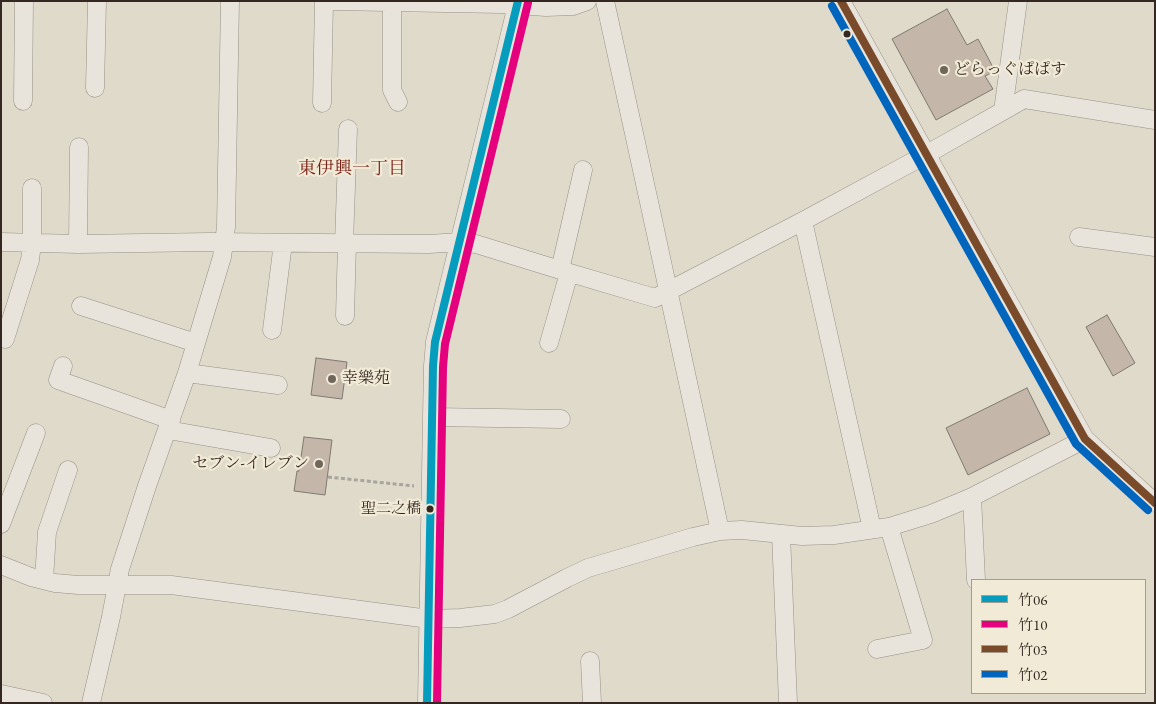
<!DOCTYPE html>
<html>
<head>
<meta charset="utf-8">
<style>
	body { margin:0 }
	#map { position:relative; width:1156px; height:704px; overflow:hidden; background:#e0daca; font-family:"EB Garamond","Noto Serif JP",serif }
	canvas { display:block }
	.frame { position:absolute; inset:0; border:2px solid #352721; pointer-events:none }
	.legend { position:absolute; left:971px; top:579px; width:175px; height:115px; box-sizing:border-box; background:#f1ead7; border:1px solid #a69c8e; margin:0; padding:6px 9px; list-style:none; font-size:15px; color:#352721 }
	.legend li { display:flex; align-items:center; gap:10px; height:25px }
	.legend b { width:25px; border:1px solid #a69c8e }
</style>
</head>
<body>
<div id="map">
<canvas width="1156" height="704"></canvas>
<div class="frame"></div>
<ul class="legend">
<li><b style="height:6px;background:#059cbd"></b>竹06</li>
<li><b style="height:6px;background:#e5007d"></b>竹10</li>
<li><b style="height:6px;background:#7a4b2a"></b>竹03</li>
<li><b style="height:6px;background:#0065bd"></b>竹02</li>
</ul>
</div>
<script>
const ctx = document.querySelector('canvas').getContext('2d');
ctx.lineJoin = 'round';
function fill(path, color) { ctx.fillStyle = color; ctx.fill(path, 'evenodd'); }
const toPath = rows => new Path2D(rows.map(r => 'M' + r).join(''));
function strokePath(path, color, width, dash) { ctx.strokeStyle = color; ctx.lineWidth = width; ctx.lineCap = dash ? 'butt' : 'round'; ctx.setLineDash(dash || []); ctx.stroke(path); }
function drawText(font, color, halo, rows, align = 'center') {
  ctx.font = font + ' "EB Garamond","Noto Serif JP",serif'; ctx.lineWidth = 4.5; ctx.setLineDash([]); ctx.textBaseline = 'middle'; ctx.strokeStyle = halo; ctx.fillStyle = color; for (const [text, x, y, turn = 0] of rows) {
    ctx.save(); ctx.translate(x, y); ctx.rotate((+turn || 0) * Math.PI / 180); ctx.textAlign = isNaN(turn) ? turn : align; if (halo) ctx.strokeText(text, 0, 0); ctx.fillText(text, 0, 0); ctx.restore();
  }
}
const building = toPath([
	[947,9,967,45,978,39,995,71,985,76,993,89,936,120,892,39,947,9],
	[1107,315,1135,363,1113,376,1086,327,1107,315],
	[316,358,347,362,342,399,311,395,316,358],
	[1027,388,1050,434,968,475,946,428,1027,388],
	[304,437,332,440,325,495,294,491,297,471,299,471,304,437]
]);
fill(building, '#c4b7a9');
strokePath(building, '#7e7971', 1);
const minor = toPath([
	[332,1,501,4,546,7,573,6,587,1],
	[605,1,651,211,720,531],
	[841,1,1085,439,1155,503],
	[392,2,392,90,398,102],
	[95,88,97,1],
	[23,101,24,1],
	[322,103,324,1],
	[1003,111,1024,99,1155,120],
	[803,221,872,529],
	[1079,237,1155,247],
	[1,242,78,244,209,242,429,244,459,242,476,244,560,270,655,298,803,221,927,154,1003,111,1018,1],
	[344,243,348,129],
	[78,244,79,147],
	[560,270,583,170],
	[81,306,196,343],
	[345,316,347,243],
	[272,330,283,243],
	[5,339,30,260,32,243,32,188],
	[549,343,569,273],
	[63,366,58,380,171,420],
	[187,373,278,385],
	[432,417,561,419],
	[168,430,271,448],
	[972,497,976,580],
	[1,524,36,433],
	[781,534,788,703],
	[1,565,31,577,55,583,78,585,171,585,429,619,460,618,495,614,508,609,567,578,588,568,693,537,720,531,742,530,802,536,834,535,889,527,931,514,972,497,1085,439],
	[44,580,47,532,68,470],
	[877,649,923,640,889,527],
	[590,661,592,703],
	[1,694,43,703],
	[91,703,111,617,120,569,147,486,187,373,222,257,226,227,230,1],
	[427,703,432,417,433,366,435,342,518,1]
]);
strokePath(minor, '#969187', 19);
strokePath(toPath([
	[328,477,414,486]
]), '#a8a49e', 3, [4, 2.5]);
strokePath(minor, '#e8e4dc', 18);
strokePath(toPath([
	[427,703,433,366,435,342,518,1]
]), '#059cbd', 8);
strokePath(toPath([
	[437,703,443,367,445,344,528,3]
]), '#e5007d', 8);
strokePath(toPath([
	[841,1,1085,439,1155,503]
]), '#7a4b2a', 8);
strokePath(toPath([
	[832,6,1076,444,1148,510]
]), '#0065bd', 8);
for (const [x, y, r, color] of [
	[847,34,4.5,"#352721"],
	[944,70,5,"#71665c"],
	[332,379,5,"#71665c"],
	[319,464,5,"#71665c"],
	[430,509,4.5,"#352721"]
]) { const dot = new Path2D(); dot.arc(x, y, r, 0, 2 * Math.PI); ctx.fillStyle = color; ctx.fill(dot); strokePath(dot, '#f1ead7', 2); }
drawText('15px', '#352721', '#f1ead7', [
	["聖二之橋",421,509]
], 'right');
drawText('16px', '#352721', '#f1ead7', [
	["どらっぐぱぱす",954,70],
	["幸樂苑",342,379],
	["セブン-イレブン",309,464,"right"]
], 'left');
drawText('18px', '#7a1f14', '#f1ead7', [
	["東伊興一丁目",352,169]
]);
</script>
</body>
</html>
